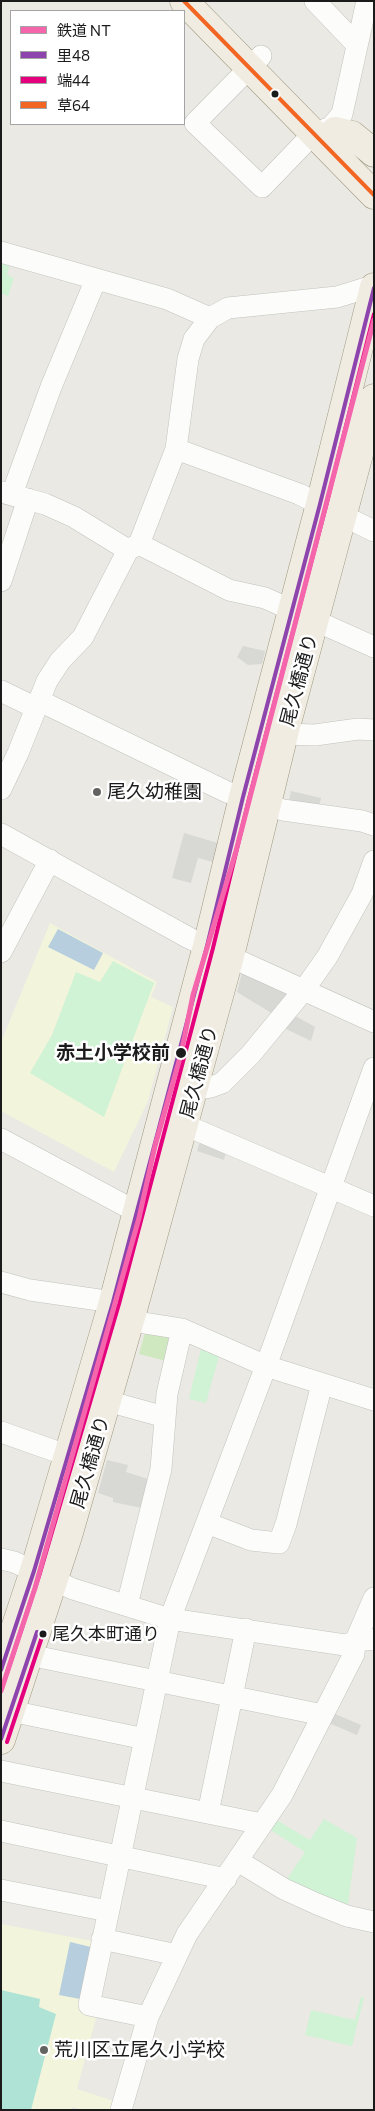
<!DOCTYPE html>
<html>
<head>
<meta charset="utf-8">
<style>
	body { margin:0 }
	#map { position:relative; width:375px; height:2111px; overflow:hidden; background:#eae9e3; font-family:Commissioner,"Noto Sans JP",sans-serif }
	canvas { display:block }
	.frame { position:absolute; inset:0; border:2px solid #1b1b1b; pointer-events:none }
	.legend { position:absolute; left:10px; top:10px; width:175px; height:115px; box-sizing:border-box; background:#fff; border:1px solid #a4a4a4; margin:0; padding:6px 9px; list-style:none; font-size:15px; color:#1b1b1b }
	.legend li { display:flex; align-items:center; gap:10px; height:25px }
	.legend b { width:25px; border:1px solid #a4a4a4 }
</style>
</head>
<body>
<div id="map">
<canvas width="375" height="2111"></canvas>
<div class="frame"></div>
<ul class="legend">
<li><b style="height:6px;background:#f465ac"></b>鉄道 NT</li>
<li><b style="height:6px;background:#8e44ad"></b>里48</li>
<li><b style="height:6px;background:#e5007d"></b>端44</li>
<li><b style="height:6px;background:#f26522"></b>草64</li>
</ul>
</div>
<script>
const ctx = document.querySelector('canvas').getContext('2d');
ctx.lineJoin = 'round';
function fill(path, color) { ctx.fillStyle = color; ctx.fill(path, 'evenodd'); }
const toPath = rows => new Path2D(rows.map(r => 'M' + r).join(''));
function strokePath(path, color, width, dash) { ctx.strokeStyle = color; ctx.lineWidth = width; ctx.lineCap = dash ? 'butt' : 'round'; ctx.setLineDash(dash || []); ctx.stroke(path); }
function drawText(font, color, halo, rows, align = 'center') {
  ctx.font = font + ' Commissioner,"Noto Sans JP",sans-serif'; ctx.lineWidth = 5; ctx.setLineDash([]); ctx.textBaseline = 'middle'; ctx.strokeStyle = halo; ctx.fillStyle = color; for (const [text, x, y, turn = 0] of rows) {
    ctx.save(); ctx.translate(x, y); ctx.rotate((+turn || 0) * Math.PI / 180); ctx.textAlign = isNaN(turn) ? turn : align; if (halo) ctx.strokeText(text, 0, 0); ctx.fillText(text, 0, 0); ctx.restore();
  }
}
fill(toPath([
	[50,923,157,982,151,997,173,1007,148,1101,114,1172,1,1111,1,1042],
	[1,1924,98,1942,98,2011,77,2089,117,2102,115,2110,83,2110,72,2107,71,2110,1,2110]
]), '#f2f5dc');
fill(toPath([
	[146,1329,177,1337,170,1362,139,1354]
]), '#d0e8c0');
fill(toPath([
	[1,258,11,260,7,275,14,278,8,296,1,293],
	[113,961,154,983,104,1117,30,1073,52,1035,76,972,100,982],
	[203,1340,221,1349,206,1403,189,1399],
	[275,1819,310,1840,324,1819,357,1838,347,1911,283,1885,305,1852,269,1829],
	[361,1997,364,1997,352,2046,305,2035,311,2010,355,2020]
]), '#d0f2d5');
fill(toPath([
	[1,1990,40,1999,39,2007,56,2014,31,2110,1,2110]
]), '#aee3d5');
fill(toPath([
	[243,646,265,651,262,664,248,665,237,657],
	[291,791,321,798,318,811,288,806],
	[184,833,218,843,213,862,198,858,191,883,172,878],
	[244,965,297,991,278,1017,237,992],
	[292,1014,315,1027,311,1041,284,1028],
	[201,1138,227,1147,224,1160,197,1151],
	[107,1460,128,1465,126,1472,154,1481,146,1509,113,1502,113,1498,98,1493],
	[333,1713,361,1725,357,1735,329,1723]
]), '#d8d8d5');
fill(toPath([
	[58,929,103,953,94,970,48,947],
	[70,1942,91,1947,80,1999,59,1995]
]), '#b6cedd');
const minor = toPath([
	[315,1,357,45],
	[261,56,195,123,262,187,313,134,331,127,342,114,367,1],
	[1,252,167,299,210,318],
	[176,449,299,494,374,531],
	[1,492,45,504,74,517,128,550],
	[12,494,51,387,96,279],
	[139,544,229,590,265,598,374,647],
	[1,581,28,499],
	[1,691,36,708],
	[40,701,227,792,283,810,362,821,374,825],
	[284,734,315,735,358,729,374,730],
	[1,789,18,753,47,681,60,661,83,637,128,550,139,544,176,449,188,359,194,339,210,318,228,308,337,297,366,288,373,289],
	[1,834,189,938,374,1022],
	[1,952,50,860],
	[194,1090,211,1087,222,1083,251,1054,303,991,327,957,362,894,374,861],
	[185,1125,374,1206],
	[1,1139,137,1212],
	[1,1282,30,1290,113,1302,131,1317,144,1323,182,1329,266,1366,374,1400],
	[107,1401,165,1417],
	[1,1432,69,1456],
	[207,1523,251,1540,279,1543,286,1524,322,1384],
	[1,1559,14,1562,73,1589,170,1619,345,1645,367,1639,374,1640],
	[127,1605,161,1469,167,1394,182,1329],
	[29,1655,323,1715],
	[11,1711,145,1739],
	[1,1771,262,1824],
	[208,1813,246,1629],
	[1,1831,226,1879],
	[238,1861,284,1889,317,1904,347,1916,374,1922],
	[1,1890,108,1911],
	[102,1939,177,1955],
	[148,2017,89,2005,170,1619,266,1366,374,1068],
	[121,2110,148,2017,187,1934,282,1795,354,1654,355,1642,374,1598]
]);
const major = toPath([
	[184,1,374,195],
	[335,131,352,135,374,153],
	[1,1671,34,1571,113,1302,207,946,243,797,320,504,374,287],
	[1,1740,68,1536,131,1317,230,956,284,734,374,398]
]);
strokePath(minor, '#c2c2bf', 22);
strokePath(major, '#a09a80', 29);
strokePath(minor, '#fcfcfb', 21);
strokePath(major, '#f0ece2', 28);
strokePath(toPath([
	[1,1670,34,1571,113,1302,207,946,243,797,320,504,374,288],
	[1,1739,37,1632]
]), '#8e44ad', 4);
strokePath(toPath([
	[7,1673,40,1573,119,1304,213,948,249,799,326,506,374,314],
	[7,1742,43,1634]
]), '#e5007d', 4);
strokePath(toPath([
	[184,1,374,195]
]), '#f26522', 4);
strokePath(toPath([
	[1,1691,35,1588,139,1218,155,1146,181,1054,193,995,236,851,374,320]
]), '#f465ac', 5);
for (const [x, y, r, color] of [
	[275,94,4.5,"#1b1b1b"],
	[97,792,5,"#636361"],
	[181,1053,6,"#1b1b1b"],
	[43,1634,4.5,"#1b1b1b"],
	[44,2050,5,"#636361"]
]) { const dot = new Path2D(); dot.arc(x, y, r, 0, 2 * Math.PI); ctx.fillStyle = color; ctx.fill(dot); strokePath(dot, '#fff', 2); }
drawText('18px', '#1b1b1b', '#fff', [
	["尾久本町通り",52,1634]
], 'left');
drawText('19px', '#1b1b1b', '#fff', [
	["尾久橋通り",299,680,-75],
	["尾久橋通り",199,1072,-75],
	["尾久橋通り",90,1462,-74]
]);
drawText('19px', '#1b1b1b', '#fff', [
	["尾久幼稚園",107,792],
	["荒川区立尾久小学校",54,2050]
], 'left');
drawText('bold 19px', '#1b1b1b', '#fff', [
	["赤土小学校前",170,1053]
], 'right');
</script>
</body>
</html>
